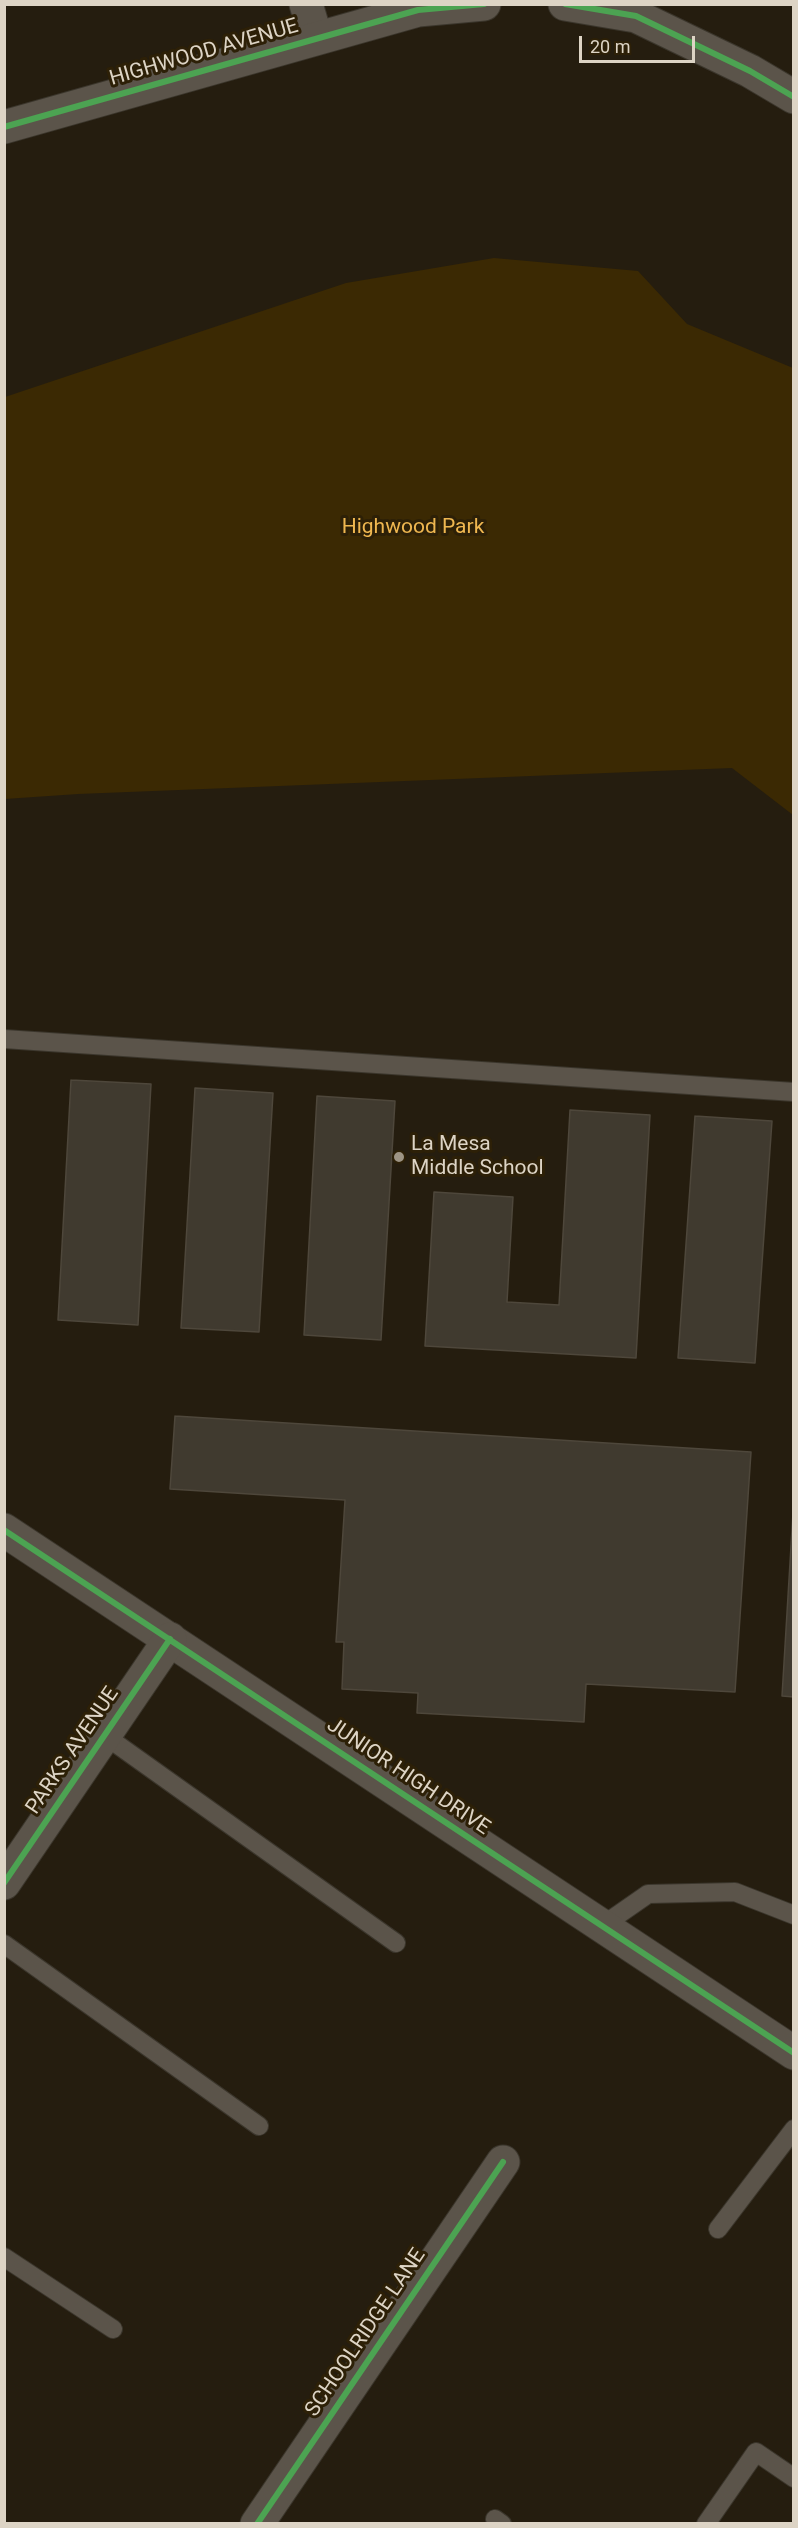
<!DOCTYPE html>
<html>
<head>
<meta charset="utf-8">
<style>
	body { margin:0 }
	#map { position:relative; width:798px; height:2528px; overflow:hidden; background:#251d0f; font-family:Roboto,sans-serif }
	canvas { display:block }
	.frame { position:absolute; inset:0; border:6px solid #ddd4c5; pointer-events:none }
	.scale { position:absolute; left:579px; top:36px; width:116px; height:27px; box-sizing:border-box; border:3px solid #ddd4c5; border-top:0; padding-left:8px; font-size:18px; line-height:21px; white-space:nowrap; color:#ddd4c5; -webkit-text-stroke:4px #2d2007; paint-order:stroke }
</style>
</head>
<body>
<div id="map">
<canvas width="798" height="2528"></canvas>
<div class="frame"></div>
<div class="scale">20 m</div>
</div>
<script>
const ctx = document.querySelector('canvas').getContext('2d');
ctx.lineJoin = 'round';
function fill(path, color) { ctx.fillStyle = color; ctx.fill(path, 'evenodd'); }
const toPath = rows => new Path2D(rows.map(r => 'M' + r).join(''));
function strokePath(path, color, width, dash) { ctx.strokeStyle = color; ctx.lineWidth = width; ctx.lineCap = dash ? 'butt' : 'round'; ctx.setLineDash(dash || []); ctx.stroke(path); }
function drawText(font, color, halo, rows, align = 'center') {
  ctx.font = font + ' Roboto,sans-serif'; ctx.lineWidth = 6; ctx.setLineDash([]); ctx.textBaseline = 'middle'; ctx.strokeStyle = halo; ctx.fillStyle = color; for (const [text, x, y, turn = 0] of rows) {
    ctx.save(); ctx.translate(x, y); ctx.rotate((+turn || 0) * Math.PI / 180); ctx.textAlign = isNaN(turn) ? turn : align; if (halo) ctx.strokeText(text, 0, 0); ctx.fillText(text, 0, 0); ctx.restore();
  }
}
fill(toPath([
	[494,258,638,271,687,324,793,368,793,815,732,768,78,794,5,799,5,397,346,283]
]), '#3b2903');
const building = toPath([
	[71,1080,151,1084,138,1325,58,1320,71,1080],
	[195,1088,273,1093,259,1332,181,1328,195,1088],
	[317,1096,395,1101,381,1340,304,1335,317,1096],
	[570,1110,650,1115,636,1358,425,1346,434,1192,513,1197,507,1302,559,1305,570,1110],
	[695,1116,772,1121,755,1363,678,1358,695,1116],
	[175,1416,751,1452,735,1692,586,1684,584,1722,417,1713,418,1693,342,1689,344,1642,336,1642,345,1500,170,1489,175,1416],
	[794,1496,794,1697,782,1696,794,1496]
]);
fill(building, '#403a2f');
strokePath(building, '#4e473b', 1.5);
const service = toPath([
	[4,1039,794,1092],
	[104,1735,396,1943],
	[602,1926,648,1894,735,1892,794,1915],
	[4,1944,259,2126],
	[718,2229,794,2129],
	[4,2257,113,2329],
	[495,2519,502,2524],
	[706,2524,756,2452,794,2478]
]);
const minor = toPath([
	[306,4,316,38],
	[4,1530,794,2053],
	[257,2524,503,2162]
]);
const tertiary = toPath([
	[565,4,636,16,750,71,794,97],
	[4,127,418,10,484,4],
	[4,1883,170,1639]
]);
strokePath(service, '#3b362c', 20);
strokePath(minor, '#3b362c', 35);
strokePath(tertiary, '#3b362c', 35);
strokePath(service, '#5b544a', 18);
strokePath(minor, '#5b544a', 33);
strokePath(tertiary, '#5b544a', 33);
strokePath(toPath([
	[565,4,636,16,750,71,794,97],
	[4,127,418,10,484,4],
	[4,1530,794,2053],
	[4,1883,170,1639],
	[257,2524,503,2162]
]), '#4ca352', 6);
for (const [x, y, r, color] of [
	[399,1157,6,"#9d9485"]
]) { const dot = new Path2D(); dot.arc(x, y, r, 0, 2 * Math.PI); ctx.fillStyle = color; ctx.fill(dot); strokePath(dot, '#2d2007', 2); }
drawText('21px', '#ddd4c5', '#2d2007', [
	["HIGHWOOD AVENUE",204,53,-16],
	["PARKS AVENUE",73,1751,-56],
	["JUNIOR HIGH DRIVE",408,1777,34],
	["SCHOOLRIDGE LANE",366,2333,-56]
]);
drawText('21px', '#efb750', '#2d2007', [
	["Highwood Park",413,528]
]);
drawText('21px', '#ddd4c5', '#2d2007', [
	["La Mesa",411,1145],
	["Middle School",411,1169]
], 'left');
</script>
</body>
</html>
